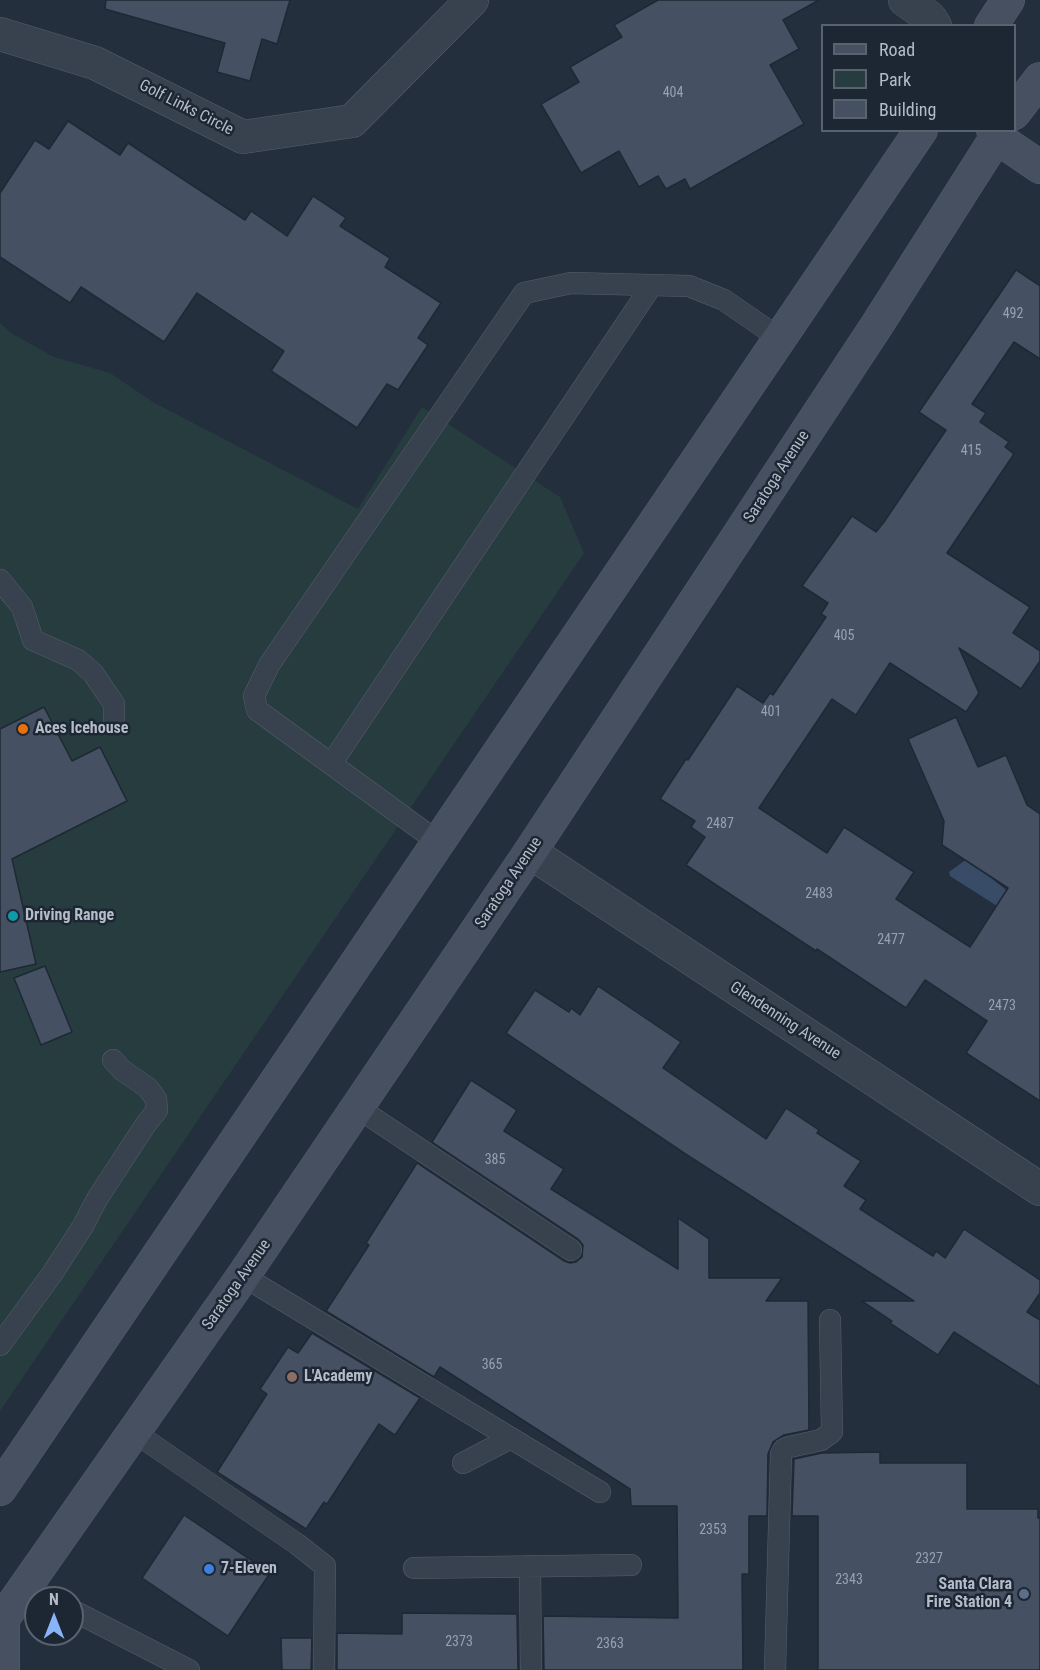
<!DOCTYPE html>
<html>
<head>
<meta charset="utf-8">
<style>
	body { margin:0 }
	#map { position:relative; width:1040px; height:1670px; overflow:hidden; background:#242f3e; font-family:"Roboto Condensed",sans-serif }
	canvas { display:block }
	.legend { position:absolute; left:821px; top:24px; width:195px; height:108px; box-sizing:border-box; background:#1d2633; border:2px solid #59626f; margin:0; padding:8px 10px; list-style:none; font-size:18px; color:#b4bcc9 }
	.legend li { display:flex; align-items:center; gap:12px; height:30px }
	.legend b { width:30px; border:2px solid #59626f }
	.north { position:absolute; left:24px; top:1586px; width:60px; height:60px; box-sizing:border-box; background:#1d2633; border:2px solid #59626f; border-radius:50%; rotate:0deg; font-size:16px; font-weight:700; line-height:24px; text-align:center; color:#b4bcc9 }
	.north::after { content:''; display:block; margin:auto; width:21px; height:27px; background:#8ab4f8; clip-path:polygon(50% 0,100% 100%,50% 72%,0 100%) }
</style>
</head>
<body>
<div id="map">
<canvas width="1040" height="1670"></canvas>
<ul class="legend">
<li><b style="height:8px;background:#465061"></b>Road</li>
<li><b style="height:16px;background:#263c3f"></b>Park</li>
<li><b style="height:16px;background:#455162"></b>Building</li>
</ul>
<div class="north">N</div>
</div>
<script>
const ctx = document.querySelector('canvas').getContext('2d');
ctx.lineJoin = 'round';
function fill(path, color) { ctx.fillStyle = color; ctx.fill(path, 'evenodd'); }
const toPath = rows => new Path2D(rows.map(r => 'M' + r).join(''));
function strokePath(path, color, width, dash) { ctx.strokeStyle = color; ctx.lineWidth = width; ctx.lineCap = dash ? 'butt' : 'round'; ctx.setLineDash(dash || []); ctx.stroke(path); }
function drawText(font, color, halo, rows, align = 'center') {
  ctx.font = font + ' "Roboto Condensed",sans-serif'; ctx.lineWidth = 5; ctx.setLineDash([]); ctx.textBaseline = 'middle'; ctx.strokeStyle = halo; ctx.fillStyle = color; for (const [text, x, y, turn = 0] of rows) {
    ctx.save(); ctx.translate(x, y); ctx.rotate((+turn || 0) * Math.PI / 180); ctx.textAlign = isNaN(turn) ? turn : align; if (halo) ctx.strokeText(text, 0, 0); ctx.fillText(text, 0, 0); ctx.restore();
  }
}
fill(toPath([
	[0,323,11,333,54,357,110,373,153,402,358,509,422,407,560,497,584,553,0,1411]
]), '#263c3f');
fill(toPath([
	[967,859,1010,893,1005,911,950,876,949,872]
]), '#394c67');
const building = toPath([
	[106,0,290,0,277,44,262,39,250,81,217,72,225,43,105,9,106,0],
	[658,0,819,0,783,20,799,49,770,65,804,124,690,189,685,179,666,189,658,176,639,187,619,151,581,173,541,104,579,82,570,67,622,37,614,25,658,0],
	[68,121,120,155,128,143,245,220,251,211,287,236,313,196,346,218,340,226,390,258,385,267,441,303,418,338,428,345,398,390,387,384,357,428,271,371,284,351,197,293,164,342,81,287,70,303,0,257,0,193,35,140,49,149,68,121],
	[1016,270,1040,286,1040,359,1014,342,972,404,986,413,980,422,1009,442,1005,447,1014,454,947,553,1030,607,1013,633,1040,651,1040,661,1021,689,959,648,979,693,966,712,890,663,856,715,832,699,759,808,827,853,844,827,914,872,896,899,970,947,1008,888,942,845,944,821,908,739,956,717,978,767,1006,755,1027,805,1040,814,1040,1101,966,1053,987,1021,925,980,906,1008,817,949,816,951,686,865,705,837,691,827,695,821,660,799,686,759,688,760,737,686,763,703,770,693,773,695,826,617,821,614,828,603,802,586,852,516,876,532,884,522,946,430,919,412,1016,270],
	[44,707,72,761,100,747,127,801,12,859,36,964,0,972,0,729,44,707],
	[45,966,72,1032,41,1045,14,978,45,966],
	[598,986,681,1042,663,1068,766,1139,786,1108,819,1130,817,1133,861,1161,844,1186,866,1200,860,1209,933,1256,936,1251,945,1258,964,1229,1040,1280,1040,1293,1027,1312,1040,1320,1040,1387,954,1332,938,1355,890,1323,892,1321,862,1301,914,1301,687,1155,506,1033,535,990,569,1012,571,1008,580,1015,598,986],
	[471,1080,517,1110,504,1131,564,1169,551,1189,678,1269,678,1218,709,1239,709,1278,782,1278,766,1301,808,1301,809,1430,784,1435,773,1442,768,1454,767,1516,749,1516,749,1574,742,1574,743,1670,544,1670,543,1616,678,1618,677,1506,631,1506,630,1489,440,1367,434,1377,326,1311,369,1245,366,1243,417,1163,564,1261,570,1263,576,1262,582,1257,583,1245,578,1239,432,1142,471,1080],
	[312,1333,420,1398,395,1435,379,1424,327,1504,324,1502,306,1529,217,1472,267,1394,260,1389,288,1347,298,1353,312,1333],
	[880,1452,880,1463,967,1463,967,1509,1038,1509,1038,1518,1040,1518,1040,1670,818,1670,818,1516,792,1516,794,1459,822,1453,880,1452],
	[184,1515,270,1573,228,1636,142,1578,184,1515],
	[402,1613,517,1614,518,1670,337,1670,337,1633,402,1634,402,1613],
	[281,1638,312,1638,311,1670,282,1670,281,1638]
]);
fill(building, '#455162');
strokePath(building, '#1f2835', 1.5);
const lane = toPath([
	[0,580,22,607,33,640,78,660,93,673,114,704,114,721],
	[331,764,652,285],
	[438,842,257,710,254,696,269,665,524,293,571,283,689,286,724,300,779,338],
	[358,1108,571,1250],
	[243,1276,600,1492],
	[0,1345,52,1274,83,1226,97,1199,146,1124,157,1110,156,1099,148,1088,122,1070,113,1060],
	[134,1432,297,1544,325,1566,324,1670],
	[463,1463,511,1438],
	[530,1566,531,1670],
	[414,1568,631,1565],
	[25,1587,47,1598],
	[72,1610,189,1670],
	[775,1670,781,1454,784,1449,789,1447,821,1440,832,1432,830,1320]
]);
const street = toPath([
	[905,0,930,18,935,26],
	[0,34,95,63,243,137,352,121,472,0],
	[530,852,1040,1189]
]);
const secondary = toPath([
	[991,26,1008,0],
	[1014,113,1040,79],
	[993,130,996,137,1040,167],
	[0,1489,921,130],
	[0,1623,243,1276,530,852,877,325,1001,130],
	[3,1670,3,1618]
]);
strokePath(lane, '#565f6c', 22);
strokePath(street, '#565f6c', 34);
strokePath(secondary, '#565f6c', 34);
strokePath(lane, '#38414e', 21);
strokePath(street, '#38414e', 33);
strokePath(secondary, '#465061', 33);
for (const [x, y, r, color] of [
	[23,729,6,"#e8710a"],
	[13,916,6,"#0f9aa8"],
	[292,1377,6,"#8d6e63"],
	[209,1569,6,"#3f7fe0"],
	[1024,1594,6,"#5c6f8a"]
]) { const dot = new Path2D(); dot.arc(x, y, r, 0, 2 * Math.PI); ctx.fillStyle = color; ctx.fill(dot); strokePath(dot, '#1d2633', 2); }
drawText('14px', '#98a1af', null, [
	["404",673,93],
	["492",1013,314],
	["415",971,451],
	["405",844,636],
	["401",771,712],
	["2487",720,824],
	["2483",819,894],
	["2477",891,940],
	["2473",1002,1006],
	["385",495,1160],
	["365",492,1365],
	["2353",713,1530],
	["2327",929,1559],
	["2343",849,1580],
	["2373",459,1642],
	["2363",610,1644]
]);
drawText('16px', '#b4bcc9', '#1d2633', [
	["Golf Links Circle",186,108,27],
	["Saratoga Avenue",777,477,-57],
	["Saratoga Avenue",509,883,-56],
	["Glendenning Avenue",785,1021,33],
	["Saratoga Avenue",237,1285,-55]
]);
drawText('bold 16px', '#b4bcc9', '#1d2633', [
	["Aces Icehouse",35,729],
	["Driving Range",25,916],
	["L'Academy",304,1377],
	["7-Eleven",221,1569],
	["Santa Clara",1012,1585,"right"],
	["Fire Station 4",1012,1603,"right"]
], 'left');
</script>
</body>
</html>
